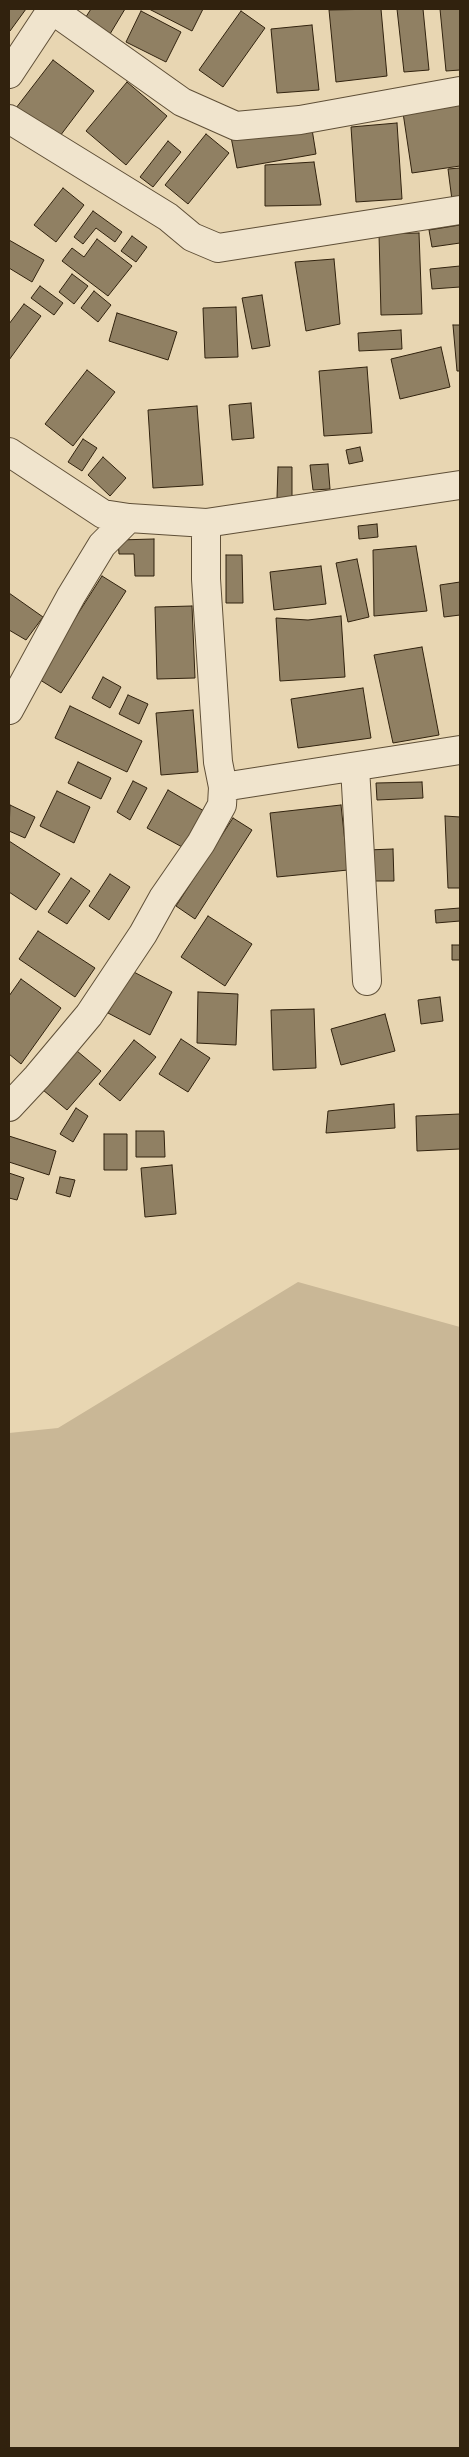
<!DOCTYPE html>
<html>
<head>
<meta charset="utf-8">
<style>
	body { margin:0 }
	#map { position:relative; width:469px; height:2457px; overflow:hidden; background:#e8d6b2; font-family:"Libre Caslon Text",serif }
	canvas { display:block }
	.frame { position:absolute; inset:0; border:10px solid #31220e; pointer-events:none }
</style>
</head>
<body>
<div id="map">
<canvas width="469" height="2457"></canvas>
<div class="frame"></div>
</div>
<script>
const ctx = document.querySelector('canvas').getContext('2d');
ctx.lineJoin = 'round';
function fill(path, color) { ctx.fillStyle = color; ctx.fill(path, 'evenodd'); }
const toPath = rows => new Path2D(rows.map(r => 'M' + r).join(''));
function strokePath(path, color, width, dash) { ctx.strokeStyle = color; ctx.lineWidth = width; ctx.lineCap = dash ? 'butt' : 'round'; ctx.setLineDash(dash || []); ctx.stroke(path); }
fill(toPath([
	[298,1282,460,1327,460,2448,9,2448,9,1433,58,1428]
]), '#c9b796');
const building = toPath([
	[9,9,26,9,10,31,9,30,9,9],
	[91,9,125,9,107,39,82,23,91,9],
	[149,9,203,9,192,31,149,9],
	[381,9,387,76,336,82,329,10,381,9],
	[397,9,423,9,429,70,404,72,397,9],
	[440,9,460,9,460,70,446,71,440,9],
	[141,11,181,32,166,62,126,42,141,11],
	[241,11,265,28,223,87,199,70,241,11],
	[312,25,319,90,277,93,271,29,312,25],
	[53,60,94,91,57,140,16,108,53,60],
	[127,82,167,116,126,165,86,131,127,82],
	[460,96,460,166,412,173,402,106,460,96],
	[311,123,316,154,237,168,231,137,311,123],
	[397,123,402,199,356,202,351,127,397,123],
	[206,134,229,153,188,204,165,185,206,134],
	[168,141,181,152,153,187,140,177,168,141],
	[314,162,321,205,265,206,265,165,314,162],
	[460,168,460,199,452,200,448,169,460,168],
	[63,188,84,205,56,242,34,225,63,188],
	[93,211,122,232,115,242,96,228,83,244,74,237,93,211],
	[460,225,460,243,432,247,429,230,460,225],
	[419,233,422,314,381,315,379,234,419,233],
	[132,236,147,247,136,262,121,251,132,236],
	[97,239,132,266,108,296,62,261,72,248,84,257,97,239],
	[9,240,44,260,32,282,9,268,9,240],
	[334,259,340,324,306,331,295,262,334,259],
	[460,266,460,287,432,289,430,269,460,266],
	[72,274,88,286,74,304,59,292,72,274],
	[40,286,63,303,54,315,31,298,40,286],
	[94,291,111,305,98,322,81,308,94,291],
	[262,295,270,346,252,349,242,298,262,295],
	[24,304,41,316,9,360,9,324,24,304],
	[236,307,238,357,205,358,203,308,236,307],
	[117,313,177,332,168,360,109,341,117,313],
	[453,325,460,325,460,371,457,371,453,325],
	[401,330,402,349,359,351,358,333,401,330],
	[441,347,450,387,400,399,391,359,441,347],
	[367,367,372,433,324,436,319,371,367,367],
	[87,370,115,392,73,446,45,424,87,370],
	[251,403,254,438,232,440,229,405,251,403],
	[197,406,203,485,153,488,148,410,197,406],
	[83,439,97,448,82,471,68,462,83,439],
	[360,447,363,461,349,464,346,450,360,447],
	[103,457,126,478,110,496,88,475,103,457],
	[328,464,330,489,313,490,310,465,328,464],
	[278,467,292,467,292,499,277,498,278,467],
	[377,524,378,537,359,539,358,526,377,524],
	[154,539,154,576,135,576,134,554,119,554,118,540,154,539],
	[416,546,427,611,374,616,373,550,416,546],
	[226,555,242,555,243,603,226,603,226,555],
	[357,559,369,617,348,622,336,563,357,559],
	[321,566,326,604,274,610,270,572,321,566],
	[102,576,126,591,61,693,37,678,102,576],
	[460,582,460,615,444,617,440,585,460,582],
	[9,593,43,617,26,640,9,630,9,593],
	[192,606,195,678,157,679,155,607,192,606],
	[341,616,345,677,280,681,276,618,308,620,341,616],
	[422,647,439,735,393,743,374,655,422,647],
	[103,677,121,687,110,708,92,698,103,677],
	[363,688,371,738,298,748,291,699,363,688],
	[128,695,148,704,139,724,119,714,128,695],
	[70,706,142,741,127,772,55,738,70,706],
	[193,710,198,772,161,775,156,713,193,710],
	[78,762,111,778,101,799,68,783,78,762],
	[133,781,147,788,130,820,117,812,133,781],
	[422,782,423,798,377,800,376,783,422,782],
	[168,790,204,811,184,848,147,828,168,790],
	[57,791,90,807,74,843,40,826,57,791],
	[10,805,35,817,25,838,9,831,10,805],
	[341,805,348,870,277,877,270,813,341,805],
	[445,816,460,817,460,888,448,888,445,816],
	[233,818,252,830,195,919,176,906,233,818],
	[9,841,60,874,36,910,9,892,9,841],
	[393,849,394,881,368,881,367,850,393,849],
	[110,874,130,887,109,920,89,906,110,874],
	[71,878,90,891,67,924,48,912,71,878],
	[460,908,460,921,436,923,435,910,460,908],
	[208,916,252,944,225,986,181,957,208,916],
	[38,931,95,968,75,997,19,959,38,931],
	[452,945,460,945,460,960,452,960,452,945],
	[130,970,172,992,150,1035,108,1013,130,970],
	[21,979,61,1008,21,1064,9,1054,9,996,21,979],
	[198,992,238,994,236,1045,197,1043,198,992],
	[440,997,443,1021,421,1024,418,1000,440,997],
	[314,1009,316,1068,273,1070,271,1010,314,1009],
	[385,1014,395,1051,341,1065,331,1029,385,1014],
	[181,1039,210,1058,188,1092,159,1074,181,1039],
	[134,1040,156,1057,120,1101,99,1084,134,1040],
	[77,1051,101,1071,67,1110,43,1090,77,1051],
	[394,1104,395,1128,326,1133,328,1111,394,1104],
	[76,1108,88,1116,73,1142,60,1134,76,1108],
	[460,1114,460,1149,417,1151,416,1116,460,1114],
	[136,1131,164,1131,165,1157,136,1157,136,1131],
	[104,1134,127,1134,127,1170,104,1170,104,1134],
	[9,1136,56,1151,49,1175,9,1162,9,1136],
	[172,1165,176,1214,145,1217,141,1168,172,1165],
	[9,1173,24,1178,17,1200,9,1198,9,1173],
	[60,1177,75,1180,70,1197,56,1193,60,1177]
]);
fill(building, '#908063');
strokePath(building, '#31220e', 1);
const minor = toPath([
	[51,9,182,102,236,126,300,120,460,91],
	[9,74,52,9],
	[9,119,168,217,192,237,218,248,460,210],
	[9,452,103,514,129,518,206,523,460,485],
	[9,710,71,596,102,545,129,518],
	[355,767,367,981],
	[223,787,460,750],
	[9,1107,37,1077,89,1015,143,934,163,898,201,843,222,805,223,787,218,762,206,579,206,523]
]);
strokePath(minor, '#5f4f37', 30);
strokePath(minor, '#f0e4cd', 28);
</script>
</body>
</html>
